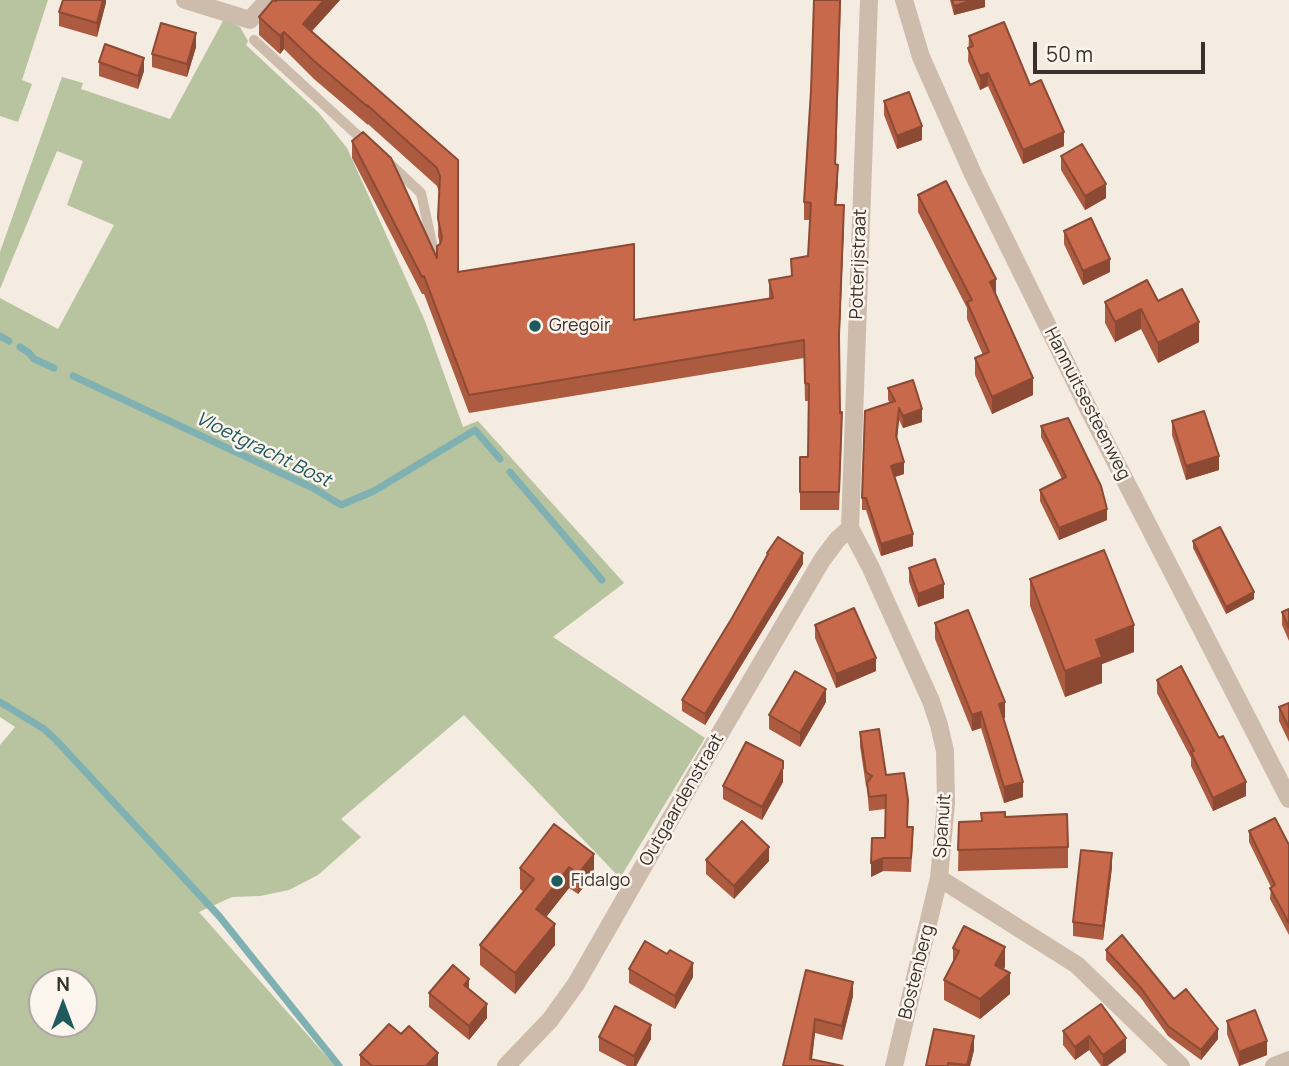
<!DOCTYPE html>
<html>
<head>
<meta charset="utf-8">
<style>
	body { margin:0 }
	#map { position:relative; width:1289px; height:1066px; overflow:hidden; background:#f4ebe1; font-family:Manrope,sans-serif }
	canvas { display:block }
	.north { position:absolute; left:28px; top:968px; width:70px; height:70px; box-sizing:border-box; background:#fbf5ee; border:2px solid #aea6a0; border-radius:50%; rotate:0deg; font-size:19px; font-weight:700; line-height:28px; text-align:center; color:#3b302b }
	.north::after { content:''; display:block; margin:auto; width:24px; height:32px; background:#1f5a5e; clip-path:polygon(50% 0,100% 100%,50% 72%,0 100%) }
	.scale { position:absolute; left:1033px; top:42px; width:172px; height:32px; box-sizing:border-box; border:4px solid #3b302b; border-top:0; padding-left:9px; font-size:21px; line-height:24px; white-space:nowrap; color:#3b302b; -webkit-text-stroke:5px #fbf5ee; paint-order:stroke }
</style>
</head>
<body>
<div id="map">
<canvas width="1289" height="1066"></canvas>
<div class="north">N</div>
<div class="scale">50 m</div>
</div>
<script>
const ctx = document.querySelector('canvas').getContext('2d');
ctx.lineJoin = 'round';
function fill(path, color) { ctx.fillStyle = color; ctx.fill(path, 'evenodd'); }
const toPath = rows => new Path2D(rows.map(r => 'M' + r).join(''));
function strokePath(path, color, width, dash) { ctx.strokeStyle = color; ctx.lineWidth = width; ctx.lineCap = dash ? 'butt' : 'round'; ctx.setLineDash(dash || []); ctx.stroke(path); }
function drawText(font, color, halo, rows, align = 'center') {
  ctx.font = font + ' Manrope,sans-serif'; ctx.lineWidth = 5; ctx.setLineDash([]); ctx.textBaseline = 'middle'; ctx.strokeStyle = halo; ctx.fillStyle = color; for (const [text, x, y, turn = 0] of rows) {
    ctx.save(); ctx.translate(x, y); ctx.rotate((+turn || 0) * Math.PI / 180); ctx.textAlign = isNaN(turn) ? turn : align; if (halo) ctx.strokeText(text, 0, 0); ctx.fillText(text, 0, 0); ctx.restore();
  }
}
fill(toPath([
	[0,0,48,0,22,80,32,84,18,122,0,116],
	[224,19,240,27,248,41,246,45,319,113,347,148,425,321,463,427,478,421,624,583,553,637,705,738,620,878,464,715,341,819,361,837,318,875,289,890,260,896,232,897,199,912,335,1066,0,1066,0,745,15,727,0,717,0,298,58,329,114,225,67,205,83,161,57,151,0,289,0,252,62,77,83,83,81,89,170,119],
	[42,982,84,982,84,1024,42,1024]
]), '#b8c4a0');
strokePath(toPath([
	[0,336,9,341],
	[20,347,29,353,34,359,54,368],
	[73,376,313,488,341,505,374,491,475,430,500,459],
	[510,472,602,580],
	[0,702,44,729,56,740,219,916,339,1066]
]), '#7fb0b2', 7);
strokePath(toPath([
	[254,40,367,144],
	[389,163,421,193,435,257]
]), '#cdbbac', 10);
strokePath(toPath([
	[185,0,250,20,268,0],
	[869,0,850,528,870,566,931,701,939,725,945,751,946,803,939,878,1077,965,1181,1066],
	[506,1066,550,1020,576,984,695,776,822,560,837,540,850,528],
	[894,1066,939,878],
	[1274,1066,1289,1060]
]), '#cdbbac', 18);
strokePath(toPath([
	[904,0,921,57,973,174,1091,414,1289,799]
]), '#cdbbac', 18);
fill(toPath([
	[106,0,97,37,59,26,59,12],
	[277,0,340,0,312,31,458,160,458,272,634,320,769,299,769,280,791,276,791,259,808,256,810,220,804,220,804,202,811,91,814,0,841,0,836,164,838,182,836,205,844,223,839,350,840,413,842,430,839,510,800,510,800,457,808,457,808,401,805,401,804,358,469,413,424,294,422,294,352,158,352,141,437,258,440,245,438,236,439,192,437,186,368,124,368,125,314,79,284,49,280,54,259,35,259,17],
	[950,0,985,0,985,7,954,15],
	[969,36,1030,85,1064,146,1023,164,988,86,980,90,968,61],
	[196,47,187,77,152,67,152,54],
	[99,62,144,71,138,89,99,76],
	[884,101,922,140,897,149,884,115],
	[1061,156,1106,198,1085,210,1061,170],
	[918,195,996,296,1033,395,992,414,975,375,975,358,983,355,967,319,967,308,918,212],
	[1064,231,1110,272,1083,285,1064,244],
	[1158,301,1199,342,1158,363,1141,329,1115,342,1105,323,1105,302],
	[888,388,922,422,903,428,899,420,897,439,904,474,895,477,913,546,881,556,866,510,862,510,862,498,890,403,888,400],
	[1172,421,1219,470,1186,480,1172,435],
	[1041,426,1107,520,1059,540,1040,501,1040,490,1062,479,1041,437],
	[1193,541,1254,599,1226,614,1193,548],
	[767,553,803,564,705,725,682,711,682,700,732,618,767,556],
	[909,568,944,598,918,607,909,582],
	[1030,579,1134,652,1102,664,1102,683,1065,697,1030,606],
	[1289,609,1289,641,1282,625,1282,612],
	[935,623,1005,718,1004,718,1023,797,1004,803,981,728,972,731,935,639],
	[815,625,876,671,836,688,815,638],
	[1157,680,1219,738,1246,796,1213,811,1191,766,1191,758,1157,693],
	[826,702,800,747,769,729,769,715],
	[1289,703,1289,742,1279,721,1279,707],
	[860,732,886,775,913,841,911,872,883,871,871,877,885,838,885,809,869,811,867,787,866,786,860,746],
	[783,782,762,820,723,799,723,786],
	[1005,817,1068,847,1068,868,958,871,959,822,981,821],
	[554,824,594,874,578,894,569,888,546,917,555,945,515,994,480,965,480,945,524,892,520,889,520,868],
	[1249,831,1289,845,1289,935,1270,899,1271,887,1249,842],
	[706,860,769,861,734,899,706,874],
	[1112,867,1103,940,1073,936,1073,922],
	[953,948,1005,967,1003,969,1010,994,980,1019,944,1000,944,980,953,963],
	[1106,950,1174,999,1218,1039,1201,1060,1168,1036,1141,998,1106,960],
	[629,969,693,977,675,1009,629,983],
	[806,970,853,996,842,1040,815,1033,812,1059,783,1066],
	[469,989,487,1018,469,1040,429,1007,429,993],
	[1101,1004,1126,1052,1107,1066,1101,1066,1089,1050,1075,1060,1063,1045,1063,1031],
	[1227,1021,1267,1055,1239,1066,1227,1034],
	[599,1037,651,1039,636,1066,627,1066,599,1051],
	[974,1050,970,1066,926,1066],
	[360,1055,438,1066,360,1066]
]), '#ac5a40');
fill(toPath([
	[103,0,106,0,106,3,97,37,97,23],
	[324,0,340,0,303,41,303,24],
	[973,0,985,0,985,7,954,15,954,6],
	[284,32,284,49,280,54,280,36],
	[196,33,196,47,187,77,187,64],
	[144,58,144,71,138,89,138,76],
	[988,73,988,86,980,90,980,76],
	[922,126,922,140,897,149,897,136],
	[1064,132,1064,146,1023,164,1023,150],
	[838,165,838,182,835,222,835,205],
	[1106,184,1106,198,1085,210,1085,196],
	[844,205,844,223,839,353,839,335],
	[1110,259,1110,272,1083,285,1083,271],
	[996,279,996,296,990,282],
	[1141,309,1141,329,1115,342,1115,322],
	[1199,322,1199,342,1158,363,1158,343],
	[1033,378,1033,395,992,414,992,397],
	[899,408,899,420,896,448,896,436],
	[922,409,922,422,903,428,903,416],
	[1219,456,1219,470,1186,480,1186,466],
	[904,462,904,474,891,478,891,466],
	[1107,509,1107,520,1059,540,1059,528],
	[913,534,913,546,881,556,881,544],
	[803,553,803,564,705,725,705,714],
	[944,584,944,598,918,607,918,594],
	[1254,592,1254,599,1226,614,1226,607],
	[1134,625,1134,652,1102,664,1102,683,1065,697,1065,671,1096,640],
	[876,658,876,671,836,688,836,674],
	[826,689,826,702,800,747,800,733],
	[1005,702,1005,718,999,720,999,704],
	[981,712,981,728,972,731,972,715],
	[783,768,783,782,762,820,762,807],
	[1023,782,1023,797,1004,803,1004,787],
	[1246,782,1246,796,1213,811,1213,798],
	[769,847,769,861,734,899,734,886],
	[1112,853,1112,867,1103,940,1103,926],
	[594,854,594,874,578,894,578,874],
	[883,858,883,871,871,877,871,863],
	[569,867,569,888,536,930,536,909],
	[555,924,555,945,515,994,515,973],
	[1005,947,1005,967,995,985,995,965],
	[693,963,693,977,675,1009,675,996],
	[1010,973,1010,994,980,1019,980,999],
	[469,979,469,993,464,985],
	[853,982,853,996,842,1040,842,1026],
	[487,1004,487,1018,469,1040,469,1026],
	[815,1019,815,1033,811,1066,810,1059],
	[651,1025,651,1039,636,1066,634,1066,634,1056],
	[1218,1029,1218,1039,1201,1060,1201,1050],
	[974,1036,974,1050,970,1066,967,1066],
	[1089,1036,1089,1050,1075,1060,1075,1047],
	[1126,1038,1126,1052,1107,1066,1103,1066,1103,1055],
	[1267,1041,1267,1055,1239,1066,1239,1052],
	[438,1053,438,1066,426,1066]
]), '#8c4a34');
const building = toPath([
	[63,0,103,0,97,23,59,12,63,0],
	[273,0,276,1,277,0,324,0,303,24,458,160,458,272,634,244,634,320,773,298,769,280,792,276,791,259,808,256,811,203,804,202,811,91,814,0,840,0,835,164,838,165,835,205,844,205,839,335,840,413,842,412,839,492,800,492,800,457,808,457,809,384,805,383,804,340,469,395,424,276,422,277,352,141,363,132,391,158,437,258,437,246,440,244,442,238,438,218,440,176,437,168,367,105,368,107,314,61,284,32,280,36,259,17,273,0],
	[952,0,973,0,954,6,952,0],
	[1004,22,1030,85,1041,80,1064,132,1023,150,988,73,980,76,968,48,973,46,969,36,1004,22],
	[161,23,196,33,187,64,152,54,161,23],
	[105,44,144,58,138,76,99,62,105,44],
	[909,92,922,126,897,136,884,101,909,92],
	[1082,144,1106,184,1085,196,1061,156,1082,144],
	[946,181,996,279,990,282,1033,378,992,397,975,358,989,352,967,302,972,300,918,195,946,181],
	[1091,218,1110,259,1083,271,1064,231,1091,218],
	[1147,280,1158,301,1182,289,1199,322,1158,343,1141,309,1115,322,1105,302,1147,280],
	[913,380,922,409,903,416,899,408,896,436,904,462,891,466,913,534,881,544,866,498,862,498,865,411,895,401,888,388,913,380],
	[1204,411,1219,456,1186,466,1172,421,1204,411],
	[1068,418,1101,486,1107,509,1059,528,1040,490,1066,477,1041,426,1068,418],
	[1220,527,1254,592,1226,607,1193,541,1220,527],
	[778,537,803,553,705,714,682,700,732,618,768,554,767,553,778,537],
	[1104,550,1134,625,1096,640,1102,657,1065,671,1030,579,1104,550],
	[935,559,944,584,918,594,909,568,935,559],
	[854,608,876,658,836,674,815,625,854,608],
	[1289,609,1289,628,1282,612,1289,609],
	[968,610,1005,702,999,704,1023,782,1004,787,981,712,972,715,935,623,968,610],
	[1181,666,1219,738,1223,736,1246,782,1213,798,1191,752,1194,751,1157,680,1181,666],
	[795,671,826,689,800,733,769,715,795,671],
	[1289,703,1289,728,1279,707,1289,703],
	[879,729,886,775,904,773,908,800,907,827,913,827,911,858,883,858,871,863,872,838,885,838,886,795,869,797,867,783,872,776,866,772,860,732,879,729],
	[746,742,783,761,783,768,762,807,723,786,746,742],
	[1005,812,1005,817,1067,814,1068,847,958,850,959,822,982,821,981,813,1005,812],
	[1275,818,1289,845,1289,923,1270,888,1275,885,1249,831,1275,818],
	[742,821,769,847,734,886,706,860,742,821],
	[554,824,594,854,578,874,569,867,536,909,555,924,515,973,480,945,534,879,520,868,554,824],
	[1081,850,1112,853,1103,926,1073,922,1081,850],
	[964,926,1005,947,995,965,1010,973,980,999,944,980,959,951,953,948,964,926],
	[1122,935,1174,999,1186,989,1218,1029,1201,1050,1168,1026,1141,988,1106,950,1122,935],
	[645,941,667,954,670,950,693,963,675,996,629,969,645,941],
	[453,965,469,979,464,985,487,1004,469,1026,429,993,453,965],
	[806,970,853,982,842,1026,815,1019,810,1059,843,1066,783,1066,806,970],
	[1101,1004,1126,1038,1103,1055,1089,1036,1075,1047,1063,1031,1101,1004],
	[615,1006,651,1025,634,1056,599,1037,615,1006],
	[1255,1010,1267,1041,1239,1052,1227,1021,1255,1010],
	[389,1024,401,1034,409,1026,438,1053,426,1066,372,1066,360,1055,389,1024],
	[934,1029,974,1036,967,1065,948,1063,948,1066,926,1066,934,1029]
]);
fill(building, '#c8694b');
strokePath(building, '#8c4a34', 2);
for (const [x, y, r, color] of [
	[535,326,7,"#1f5a5e"],
	[557,881,7,"#1f5a5e"]
]) { const dot = new Path2D(); dot.arc(x, y, r, 0, 2 * Math.PI); ctx.fillStyle = color; ctx.fill(dot); strokePath(dot, '#fbf5ee', 2.5); }
drawText('18px', '#3b302b', '#fbf5ee', [
	["Potterijstraat",859,264,-88],
	["Hannuitsesteenweg",1087,404,63],
	["Outgaardenstraat",682,800,-60],
	["Spanuit",943,826,-86],
	["Bostenberg",917,972,-76]
]);
drawText('18px', '#3b302b', '#fbf5ee', [
	["Gregoir",549,326],
	["Fidalgo",571,881]
], 'left');
drawText('italic 19px', '#1f5a5e', '#fbf5ee', [
	["Vloetgracht Bost",263,450,26]
]);
</script>
</body>
</html>
